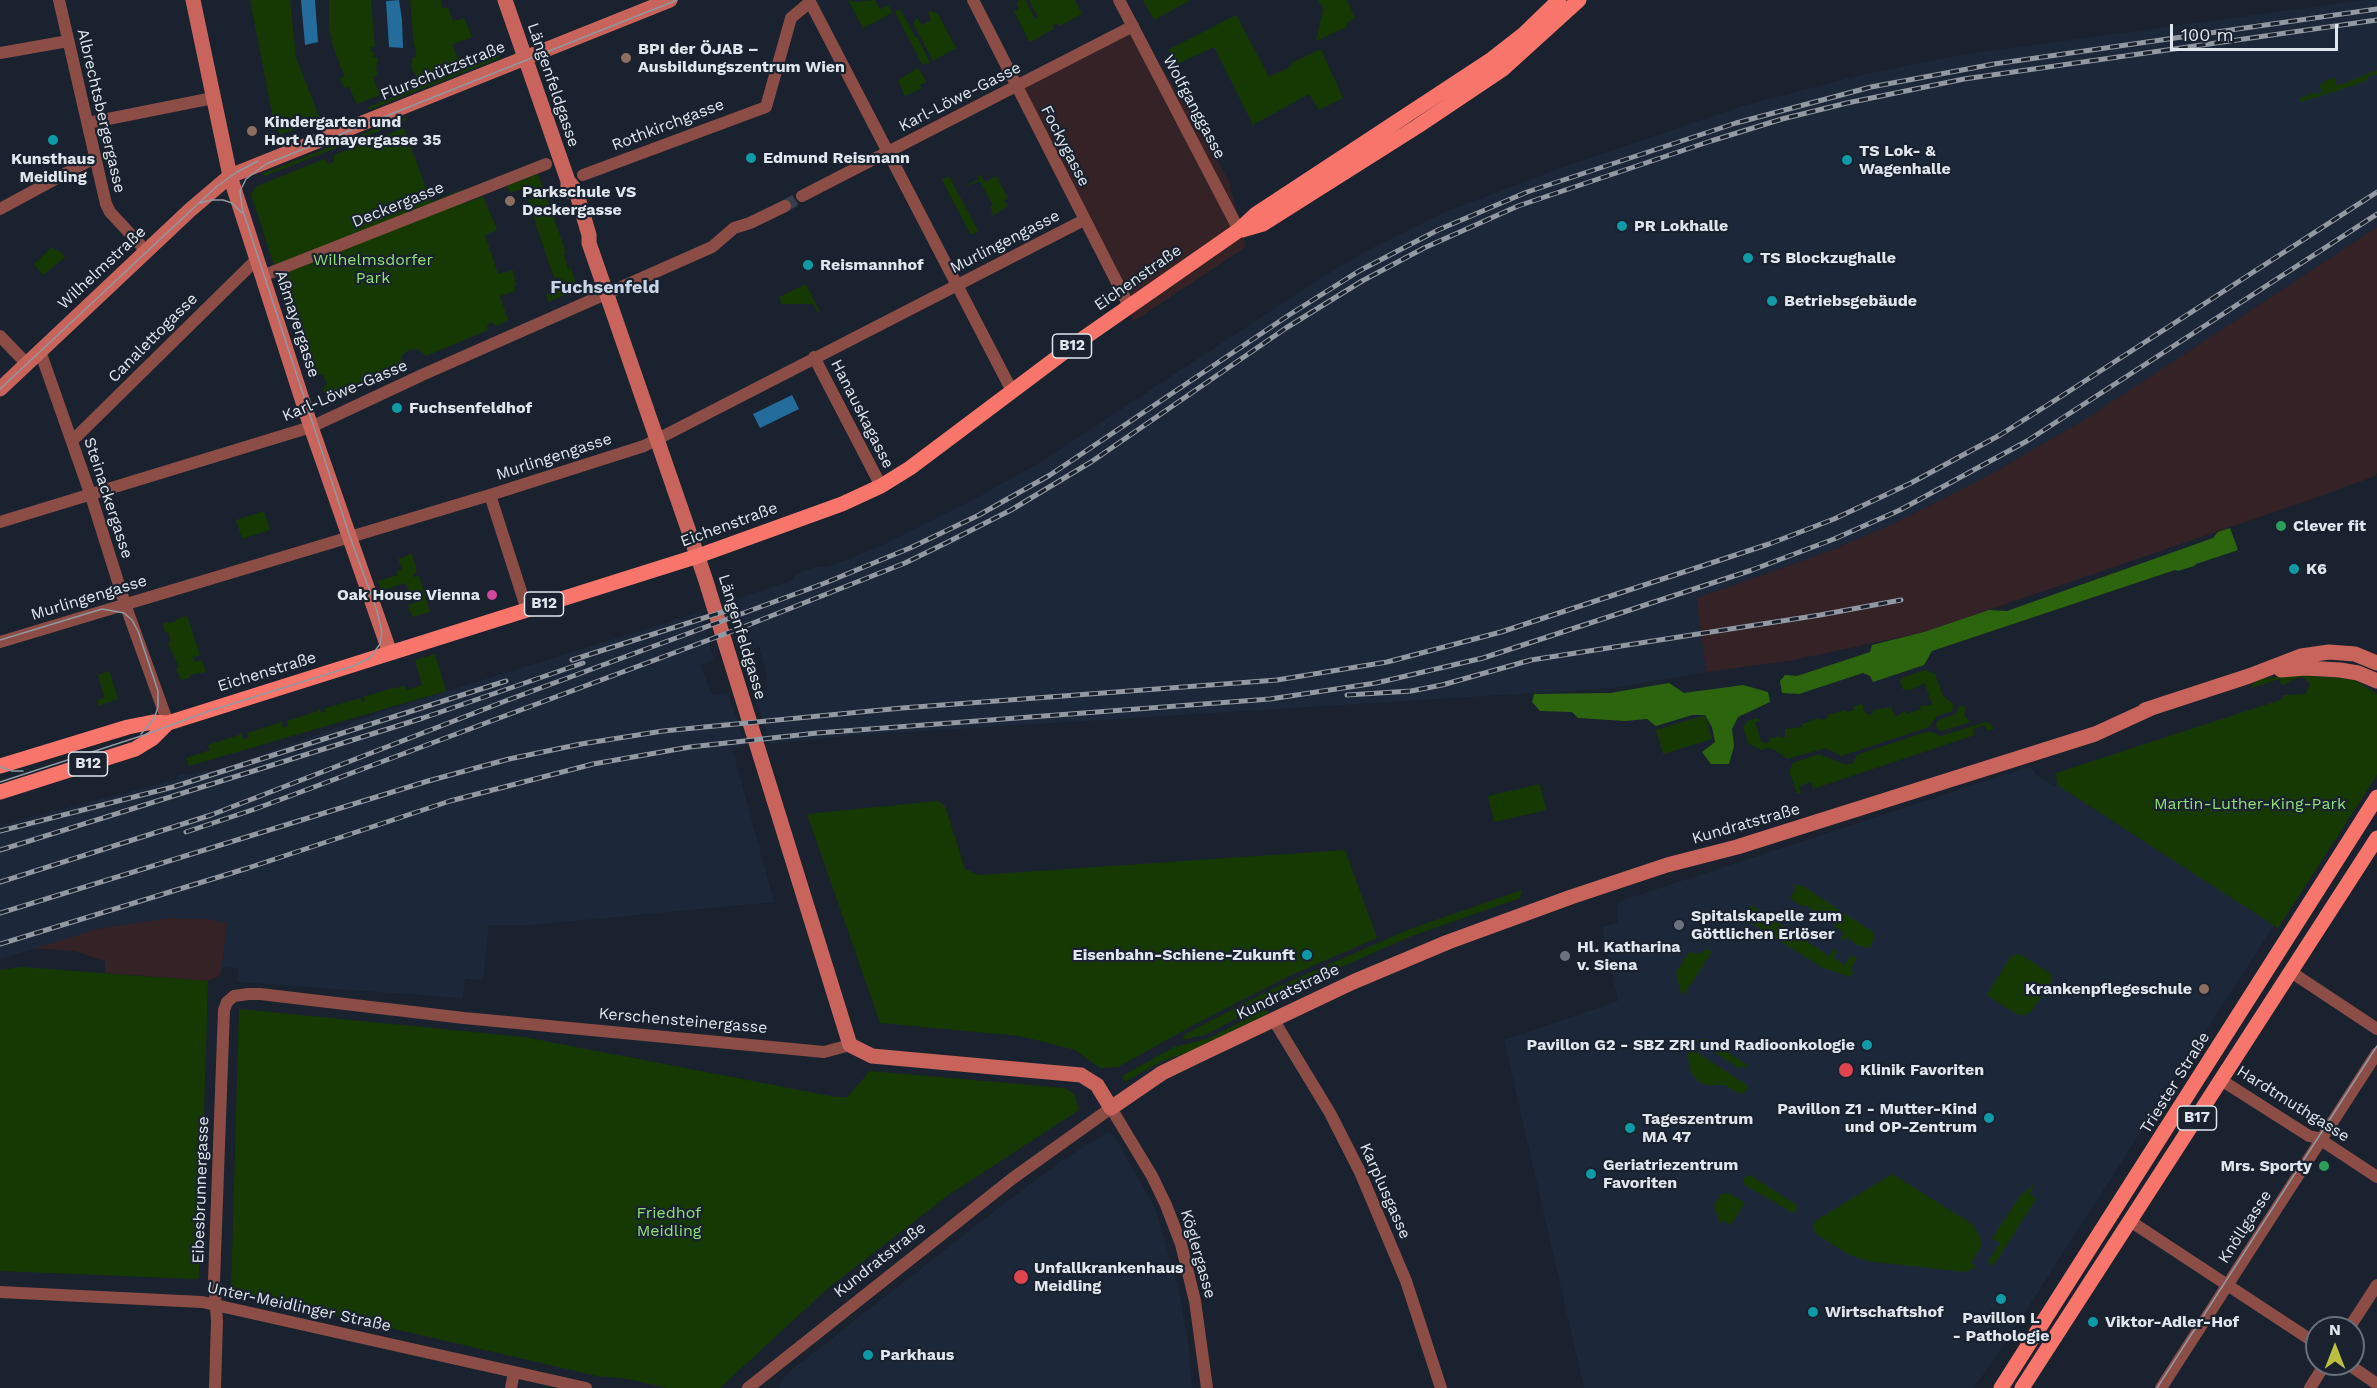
<!DOCTYPE html>
<html>
<head>
<meta charset="utf-8">
<style>
	body { margin:0 }
	#map { position:relative; width:2377px; height:1388px; overflow:hidden; background:#19222e; font-family:"Work Sans",sans-serif }
	canvas { display:block }
	.north { position:absolute; left:2305px; top:1316px; width:60px; height:60px; box-sizing:border-box; background:#19222e; border:2px solid #69707b; border-radius:50%; rotate:0deg; font-size:16px; font-weight:700; line-height:24px; text-align:center; color:#e0e6ee }
	.north::after { content:''; display:block; margin:auto; width:21px; height:27px; background:#bdbf43; clip-path:polygon(50% 0,100% 100%,50% 72%,0 100%) }
	.scale { position:absolute; left:2170px; top:24px; width:168px; height:27px; box-sizing:border-box; border:3px solid #e0e6ee; border-top:0; padding-left:8px; font-size:18px; line-height:21px; white-space:nowrap; color:#e0e6ee; -webkit-text-stroke:4px #19222e; paint-order:stroke }
</style>
</head>
<body>
<div id="map">
<canvas width="2377" height="1388"></canvas>
<div class="north">N</div>
<div class="scale">100 m</div>
</div>
<script>
const ctx = document.querySelector('canvas').getContext('2d');
ctx.lineJoin = 'round';
function fill(path, color) { ctx.fillStyle = color; ctx.fill(path, 'evenodd'); }
const toPath = rows => new Path2D(rows.map(r => 'M' + r).join(''));
function strokePath(path, color, width, dash) { ctx.strokeStyle = color; ctx.lineWidth = width; ctx.lineCap = dash ? 'butt' : 'round'; ctx.setLineDash(dash || []); ctx.stroke(path); }
function drawText(font, color, halo, rows, align = 'center') {
  ctx.font = font + ' "Work Sans",sans-serif'; ctx.lineWidth = 4.5; ctx.setLineDash([]); ctx.textBaseline = 'middle'; ctx.strokeStyle = halo; ctx.fillStyle = color; for (const [text, x, y, turn = 0] of rows) {
    ctx.save(); ctx.translate(x, y); ctx.rotate((+turn || 0) * Math.PI / 180); ctx.textAlign = isNaN(turn) ? turn : align; if (halo) ctx.strokeText(text, 0, 0); ctx.fillText(text, 0, 0); ctx.restore();
  }
}
fill(toPath([
	[1133,26,1194,116,1229,182,1246,247,1134,321,1017,86],
	[2377,227,2377,473,2375,476,2321,496,1924,632,1789,661,1706,672,1696,598,1827,552,1890,525,1989,475,2087,418],
	[170,918,209,919,227,923,221,975,208,981,105,973,105,961,74,951,30,948,101,928]
]), '#352227');
fill(toPath([
	[2364,0,2377,0,2377,227,2087,418,1989,475,1890,525,1827,552,1696,598,1706,672,1613,688,845,736,770,744,754,691,767,689,766,673,759,647,745,651,729,601,790,581,796,574,816,567,827,567,872,550,975,499,1044,460,1316,281,1368,250,1445,212,1558,169,1742,106,1857,76,1960,55],
	[700,612,714,660,700,665,712,695,728,693,745,746,732,748,774,902,531,925,489,925,483,980,465,979,463,998,237,982,238,968,222,967,227,923,209,919,170,918,101,928,0,959,0,825,175,780,179,775,216,770,393,708],
	[2029,767,2035,771,2035,774,2055,787,2057,785,2274,925,1992,1363,1973,1388,1584,1388,1504,1040,1618,1001,1602,927,1618,923,1617,902],
	[1108,1132,1113,1134,1155,1208,1179,1290,1188,1342,1192,1388,779,1388,784,1376,983,1220,1063,1160]
]), '#1c283a');
fill(toPath([
	[250,0,290,0,296,58,320,119,280,135,273,118],
	[329,0,371,0,375,47,371,47,371,52,374,52,373,57,378,58,376,69,378,75,373,77,380,95,357,104,349,87,344,88,340,79,344,76,333,46,329,28],
	[410,0,441,0,443,9,448,7,453,21,464,18,472,37,452,45,460,63,417,80,411,66,413,57,416,57,416,47,414,47],
	[848,0,856,2,875,0,880,9,888,5,892,13,863,28],
	[1019,0,1025,0,1035,19,1038,17,1029,0,1075,0,1082,14,1059,26,1057,23,1052,26,1054,29,1032,41,1029,41,1014,11,1019,9,1017,4],
	[1143,0,1191,0,1154,20],
	[1318,0,1347,0,1355,18,1347,22,1347,27,1316,41,1323,8],
	[900,9,915,37,918,38,930,63,922,64,895,12],
	[931,11,938,14,956,48,933,61,913,23,917,18,922,25,931,20,928,13],
	[1236,15,1269,77,1292,66,1291,63,1321,49,1343,98,1319,110,1309,94,1253,125,1214,47,1175,65,1168,50],
	[500,55,500,58,369,110,368,107],
	[918,68,927,82,920,85,922,88,905,96,898,80],
	[2377,70,2377,74,2368,77,2366,81,2340,90,2301,102,2299,99,2314,92,2315,94,2322,92,2319,85,2334,77,2337,86],
	[405,117,407,120,265,176,262,174],
	[404,128,431,202,461,190,466,203,483,196,497,230,485,235,498,274,513,270,516,285,514,286,515,291,500,296,508,320,497,326,490,322,487,327,488,330,426,356,418,349,409,350,402,355,401,368,334,400,322,390,327,384,323,374,311,377,278,277,284,271,274,265,251,195,255,187,324,159,328,164,334,162,334,155],
	[538,174,566,252,564,254,568,269,571,268,578,289,548,302,546,295,562,289,558,277,554,278,528,201,531,199,527,187,510,193,507,186],
	[981,175,985,182,996,176,1008,198,1004,200,1008,206,989,218,993,214,990,207,993,205,980,181,961,188,979,179,978,176],
	[949,176,978,231,971,235,942,180],
	[52,247,55,251,57,249,65,257,43,275,34,264],
	[806,284,820,312,818,313,813,304,782,304,779,297],
	[264,511,270,530,242,539,236,520],
	[412,554,417,572,413,574,414,577,419,576,430,612,412,617,408,605,422,600,421,596,413,598,405,583,387,589,387,592,382,593,378,581,398,575,397,571,402,569,398,559],
	[187,616,200,655,193,657,195,662,202,660,206,672,190,675,190,677,183,680,180,678,176,668,179,667,168,643,171,641,168,632,165,632,163,625,164,623,175,622,175,620],
	[435,654,446,691,189,766,186,758,210,750,208,745,239,735,241,732,243,739,249,738,247,733,279,723,281,720,283,728,288,726,287,721,318,711,318,708,322,713,325,712,324,707,326,708,360,698,362,702,365,701,363,697,389,689,405,686,407,690,422,685,415,660],
	[1925,670,1935,674,1943,696,1954,704,1952,711,1937,716,1929,727,1841,756,1826,748,1787,759,1775,750,1768,748,1761,750,1748,743,1743,728,1747,721,1757,718,1761,721,1755,722,1761,741,1765,743,1770,742,1769,739,1779,736,1780,738,1785,737,1785,729,1802,727,1802,724,1819,718,1821,720,1827,718,1828,715,1845,710,1847,712,1853,710,1853,707,1862,704,1865,713,1869,715,1873,713,1873,710,1891,707,1895,717,1905,711,1906,714,1921,709,1920,706,1932,705,1925,683,1908,691,1907,689,1903,690,1900,680,1902,678],
	[109,671,118,699,98,706,98,700,104,697,98,675],
	[2293,675,2343,678,2357,681,2377,694,2377,775,2278,928,2057,785,2056,773,2283,699,2283,695,2306,694,2310,684,2303,677,2296,678,2282,686,2279,679,2252,688,2252,685,2258,679],
	[1960,705,1966,708,1964,715,1970,722,1942,731,1937,729,1936,724,1938,720,1955,715],
	[1705,715,1712,739,1663,754,1656,730],
	[1985,722,1991,724,1994,729,1987,731,1985,725,1973,729,1975,735,1813,789,1811,782,1799,786,1801,793,1797,794,1789,771,1793,763,1819,754,1846,765,1853,763,1857,755,1929,731,1941,736],
	[1540,784,1546,810,1494,822,1488,796],
	[938,801,945,806,965,869,979,875,1345,850,1377,938,1289,976,1201,1021,1118,1067,1100,1068,1075,1050,1020,1036,880,1023,807,814],
	[1793,885,1801,885,1873,932,1874,938,1869,948,1857,945,1846,937,1843,941,1840,939,1844,933,1834,926,1835,924,1805,905,1803,907,1790,898,1796,888],
	[1522,890,1520,898,1412,936,1300,985,1205,1035,1182,1040,1185,1034,1270,990,1341,959,1410,929],
	[1751,905,1829,956,1834,949,1837,951,1833,957,1844,965,1851,955,1857,959,1851,968,1853,972,1850,977,1823,968,1748,921,1746,912],
	[1707,949,1712,952,1685,993,1681,994,1676,972,1689,952,1699,954],
	[2020,954,2051,974,2052,980,2031,1012,2025,1015,2018,1015,1988,996,1988,993,2011,956],
	[22,967,208,981,199,1277,197,1279,0,1271,0,970],
	[239,1009,524,1037,836,1097,847,1097,870,1071,1065,1088,1074,1094,1079,1110,947,1196,827,1289,720,1388,666,1388,628,1379,597,1376,231,1291],
	[1266,1009,1268,1013,1198,1049,1160,1062,1125,1082,1122,1076,1174,1047,1207,1039],
	[1707,1039,1749,1066,1738,1068,1696,1040],
	[1685,1045,1747,1085,1747,1090,1740,1094,1724,1085,1706,1085,1698,1081,1691,1072],
	[1892,1174,1972,1224,1978,1233,1982,1245,1971,1263,1977,1267,1964,1272,1867,1261,1850,1255,1816,1234,1813,1225,1815,1221],
	[1750,1175,1798,1206,1796,1211,1793,1213,1743,1184,1744,1178],
	[2036,1183,2029,1194,2036,1199,1997,1260,1991,1266,1988,1261,2000,1243,1992,1238,2021,1195],
	[1729,1193,1745,1203,1731,1225,1723,1220,1720,1224,1714,1205,1721,1194]
]), '#163904');
fill(toPath([
	[2230,528,2238,550,2196,564,2194,566,2178,571,2175,570,1932,651,1924,665,1873,682,1870,676,1863,673,1799,694,1782,693,1780,681,1785,675,1797,676,1870,652,1872,645,1924,632,1989,610,2007,611,2213,538,2218,532],
	[1669,683,1684,693,1743,685,1768,692,1770,702,1738,717,1732,729,1734,746,1729,764,1711,764,1702,752,1715,742,1712,727,1705,715,1692,715,1656,726,1647,719,1625,721,1578,718,1572,712,1540,711,1532,702,1534,694,1610,693]
]), '#2d650f');
fill(toPath([
	[301,0,315,0,318,42,305,45],
	[399,0,402,20,403,48,389,47,386,1],
	[792,395,799,409,760,428,753,414]
]), '#246c9c');
strokePath(toPath([
	[785,206,802,196]
]), '#373f4b', 12, [12, 6]);
strokePath(toPath([
	[59,0,106,204,110,212,146,251],
	[809,0,1012,391],
	[973,0,1129,306],
	[1119,0,1239,230],
	[0,53,68,41],
	[88,123,213,98],
	[583,175,766,107,791,18,810,2],
	[802,196,1133,26],
	[0,209,96,157],
	[262,276,546,164],
	[0,336,27,364],
	[40,351,91,496,125,604,168,723],
	[814,357,881,486],
	[72,441,257,259],
	[490,495,527,610],
	[0,522,311,427,422,375,712,247,734,228,750,223,785,206],
	[0,642,490,495,644,446,1084,220],
	[2291,972,2377,1029],
	[1273,1019,1330,1113,1360,1172,1406,1281,1441,1388],
	[2221,1080,2309,1136,2318,1138,2377,1177],
	[2130,1221,2317,1344],
	[0,1292,202,1302,586,1388],
	[2349,1328,2377,1285],
	[2348,1364,2377,1384],
	[215,1388,217,1321,214,1281,224,1010,227,1002,234,996,248,994,260,994,464,1018,824,1052,850,1045],
	[511,1388,514,1372],
	[748,1388,1013,1178,1111,1108,1152,1176,1166,1205,1181,1244,1195,1301,1207,1388],
	[2161,1388,2377,1053],
	[2310,1388,2325,1364]
]), '#8c4d47', 12);
strokePath(toPath([
	[193,0,230,176,311,427,390,653],
	[505,0,568,181,568,191],
	[568,181,576,191,589,235,589,243,705,578,850,1045,872,1056,1081,1075,1097,1085,1111,1108,1162,1073,1197,1056,1353,982,1448,942,1571,897,1667,865,1737,847,2095,734,2154,707],
	[0,389,190,210,230,176,670,0],
	[2281,670,2305,668,2340,670,2358,673,2377,681],
	[2145,710,2249,676,2301,656,2329,652,2355,654,2377,663]
]), '#c8645b', 15);
strokePath(toPath([
	[1242,230,1263,224,1418,126,1503,69,1579,0],
	[0,766,128,727,153,722,168,723,698,556,842,504,881,486,910,468,1071,347,1239,230,1256,214,1492,59,1524,34,1559,0],
	[0,792,135,749,153,738,168,723],
	[2001,1388,2377,797],
	[2022,1388,2377,838]
]), '#f7756b', 15);
strokePath(toPath([
	[200,203,211,200,223,200,232,203,242,213],
	[0,389,216,187,237,172,258,161],
	[0,640,102,609,124,613,132,620,138,631,158,691,158,707,154,719,141,734],
	[0,767,12,771,23,771],
	[0,782,144,735,209,711,353,666,370,658,380,644,382,632,377,611,350,537,242,208,240,191,246,179,266,164,677,0],
	[2157,1388,2377,1046]
]), '#9299a3', 1.5);
const rail = toPath([
	[572,660,732,609],
	[1347,695,1411,691,1442,685,1531,660,1820,615,1901,600],
	[0,831,173,787,506,681],
	[186,832,255,809,738,629,905,563,946,543,1011,510,1091,462,1286,328,1362,281,1424,248,1518,206,1711,141,1782,119,1847,103,1964,79,2377,20],
	[0,850,423,718,583,663],
	[0,882,211,815,508,700,825,583,910,548,979,515,1050,475,1289,315,1359,271,1438,230,1527,192,1736,123,1871,87,1994,64,2377,9],
	[0,913,428,781,509,759,581,744,663,731,902,708,1277,680,1387,662,1501,632,1769,544,1834,519,1911,483,2000,435,2057,399,2377,192],
	[0,944,248,868,450,801,593,764,690,747,817,733,1270,699,1376,683,1483,658,1752,570,1834,539,1900,510,2027,441,2377,214]
]);
strokePath(rail, '#9299a3', 5);
strokePath(rail, '#19222e', 3, [9]);
for (const [x, y, r, color] of [
	[626,58,6,"#8d6e63"],
	[252,131,6,"#8d6e63"],
	[53,140,6,"#0f9aa8"],
	[751,158,6,"#0f9aa8"],
	[1847,160,6,"#0f9aa8"],
	[510,201,6,"#8d6e63"],
	[1622,226,6,"#0f9aa8"],
	[1748,258,6,"#0f9aa8"],
	[808,265,6,"#0f9aa8"],
	[1772,301,6,"#0f9aa8"],
	[397,408,6,"#0f9aa8"],
	[2281,526,6,"#2e9e5b"],
	[2294,569,6,"#0f9aa8"],
	[492,595,6,"#d1479c"],
	[1679,925,6,"#6b7280"],
	[1307,955,6,"#0f9aa8"],
	[1565,956,6,"#6b7280"],
	[2204,989,6,"#8d6e63"],
	[1867,1045,6,"#0f9aa8"],
	[1846,1070,8,"#e0444e"],
	[1989,1118,6,"#0f9aa8"],
	[1630,1128,6,"#0f9aa8"],
	[2324,1166,6,"#2e9e5b"],
	[1591,1174,6,"#0f9aa8"],
	[1021,1277,8,"#e0444e"],
	[2001,1299,6,"#0f9aa8"],
	[1813,1312,6,"#0f9aa8"],
	[2093,1322,6,"#0f9aa8"],
	[868,1355,6,"#0f9aa8"]
]) { const dot = new Path2D(); dot.arc(x, y, r, 0, 2 * Math.PI); ctx.fillStyle = color; ctx.fill(dot); strokePath(dot, '#19222e', 2); }
for (const [x, y, w] of [
	[1072,346,39],
	[544,604,39],
	[88,764,39],
	[2197,1118,39]
]) { const box = new Path2D(); box.roundRect(x - w / 2, y - 12, w, 24, 4.5); ctx.fillStyle = '#19222e'; ctx.fill(box); strokePath(box, '#e0e6ee', 1.5); }
drawText('bold 15px', '#e0e6ee', null, [
	["B12",1072,346],
	["B12",544,604],
	["B12",88,764],
	["B17",2197,1118]
]);
drawText('bold 16px', '#e0e6ee', '#19222e', [
	["BPI der ÖJAB –",638,49],
	["Ausbildungszentrum Wien",638,67],
	["Kindergarten und",264,122],
	["Hort Aßmayergasse 35",264,140],
	["TS Lok- &",1859,151],
	["Wagenhalle",1859,169],
	["Edmund Reismann",763,158],
	["Kunsthaus",53,159,"center"],
	["Meidling",53,177,"center"],
	["Parkschule VS",522,192],
	["Deckergasse",522,210],
	["PR Lokhalle",1634,226],
	["TS Blockzughalle",1760,258],
	["Reismannhof",820,265],
	["Betriebsgebäude",1784,301],
	["Fuchsenfeldhof",409,408],
	["Clever fit",2293,526],
	["K6",2306,569],
	["Oak House Vienna",480,595,"right"],
	["Spitalskapelle zum",1691,916],
	["Göttlichen Erlöser",1691,934],
	["Hl. Katharina",1577,947],
	["v. Siena",1577,965],
	["Eisenbahn-Schiene-Zukunft",1295,955,"right"],
	["Krankenpflegeschule",2192,989,"right"],
	["Pavillon G2 - SBZ ZRI und Radioonkologie",1855,1045,"right"],
	["Klinik Favoriten",1860,1070],
	["Pavillon Z1 - Mutter-Kind",1977,1109,"right"],
	["und OP-Zentrum",1977,1127,"right"],
	["Tageszentrum",1642,1119],
	["MA 47",1642,1137],
	["Geriatriezentrum",1603,1165],
	["Favoriten",1603,1183],
	["Mrs. Sporty",2312,1166,"right"],
	["Unfallkrankenhaus",1034,1268],
	["Meidling",1034,1286],
	["Wirtschaftshof",1825,1312],
	["Pavillon L",2001,1318,"center"],
	["- Pathologie",2001,1336,"center"],
	["Viktor-Adler-Hof",2105,1322],
	["Parkhaus",880,1355]
], 'left');
drawText('16px', '#e0e6ee', '#19222e', [
	["Flurschützstraße",443,71,-22],
	["Längenfeldgasse",553,85,71],
	["Karl-Löwe-Gasse",960,97,-27],
	["Wolfganggasse",1194,107,62],
	["Albrechtsbergergasse",101,111,77],
	["Rothkirchgasse",668,125,-21],
	["Fockygasse",1065,146,63],
	["Deckergasse",398,205,-22],
	["Murlingengasse",1005,242,-27],
	["Wilhelmstraße",102,268,-43],
	["Eichenstraße",1138,278,-35],
	["Aßmayergasse",297,324,72],
	["Canalettogasse",153,338,-45],
	["Karl-Löwe-Gasse",345,391,-23],
	["Hanauskagasse",862,414,63],
	["Murlingengasse",554,457,-18],
	["Steinackergasse",108,498,72],
	["Eichenstraße",729,525,-20],
	["Murlingengasse",89,598,-17],
	["Längenfeldgasse",742,637,73],
	["Eichenstraße",267,672,-17],
	["Kundratstraße",1746,824,-16],
	["Kundratstraße",1288,992,-25],
	["Kerschensteinergasse",683,1021,5],
	["Triester Straße",2175,1083,-58],
	["Hardtmuthgasse",2293,1104,32],
	["Eibesbrunnergasse",201,1190,-88],
	["Karplusgasse",1385,1191,66],
	["Knöllgasse",2245,1227,-57],
	["Köglergasse",1198,1254,74],
	["Kundratstraße",880,1260,-38],
	["Unter-Meidlinger Straße",299,1307,12]
]);
drawText('16px', '#92df75', '#19222e', [
	["Wilhelmsdorfer",373,260],
	["Park",373,278],
	["Martin-Luther-King-Park",2250,804],
	["Friedhof",669,1213],
	["Meidling",669,1231]
]);
drawText('bold 18px', '#c9d5e6', '#19222e', [
	["Fuchsenfeld",605,288]
]);
</script>
</body>
</html>
